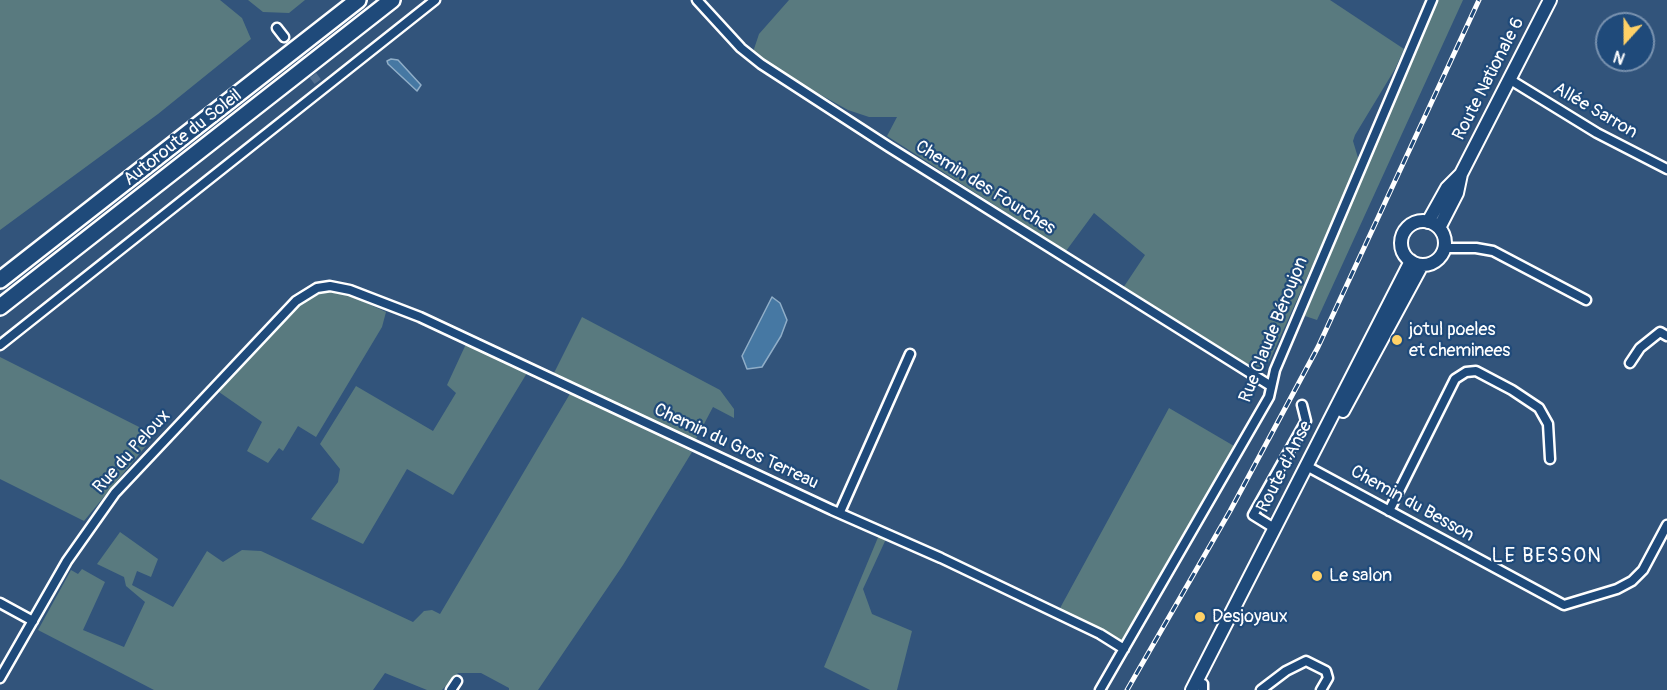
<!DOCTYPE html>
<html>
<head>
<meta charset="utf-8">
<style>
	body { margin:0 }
	#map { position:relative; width:1667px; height:690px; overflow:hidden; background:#32547b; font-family:Pangolin,sans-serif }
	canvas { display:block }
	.north { position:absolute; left:1595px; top:12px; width:60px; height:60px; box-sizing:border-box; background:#1f4a7a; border:2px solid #7992af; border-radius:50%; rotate:201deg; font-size:16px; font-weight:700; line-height:24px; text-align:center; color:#fff }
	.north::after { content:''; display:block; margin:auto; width:21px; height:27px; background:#ffd166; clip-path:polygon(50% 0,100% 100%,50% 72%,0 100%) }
</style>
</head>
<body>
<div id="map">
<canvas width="1667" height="690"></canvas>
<div class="north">N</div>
</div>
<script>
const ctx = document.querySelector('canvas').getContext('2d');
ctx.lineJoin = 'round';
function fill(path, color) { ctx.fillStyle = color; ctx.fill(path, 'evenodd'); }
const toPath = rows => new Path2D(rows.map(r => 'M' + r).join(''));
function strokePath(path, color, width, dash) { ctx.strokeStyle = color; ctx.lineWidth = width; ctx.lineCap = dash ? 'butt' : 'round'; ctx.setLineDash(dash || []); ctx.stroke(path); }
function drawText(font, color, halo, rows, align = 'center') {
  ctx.font = font + ' Pangolin,sans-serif'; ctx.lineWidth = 4.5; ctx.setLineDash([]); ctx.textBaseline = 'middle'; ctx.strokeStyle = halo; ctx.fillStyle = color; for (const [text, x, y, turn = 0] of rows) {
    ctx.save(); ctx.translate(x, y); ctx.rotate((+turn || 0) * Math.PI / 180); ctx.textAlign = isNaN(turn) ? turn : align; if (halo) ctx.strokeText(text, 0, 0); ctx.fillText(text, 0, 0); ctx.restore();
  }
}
fill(toPath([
	[0,0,220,0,242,18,251,39,158,114,0,230],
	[248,0,305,0,289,13,263,12],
	[789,0,1330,0,1404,49,1395,69,1355,135,1353,141,1359,161,1269,362,1257,370,1123,288,1145,255,1094,213,1066,251,887,136,897,117,869,117,848,110,787,76,753,52,759,34],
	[1436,0,1463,0,1317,320,1305,316],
	[331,291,351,296,386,312,382,327,316,437,298,426,283,451,279,448,268,463,247,451,262,422,219,392,240,366,300,305,318,294],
	[582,317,720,390,734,409,734,418,713,407,695,441,554,373],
	[466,344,527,373,453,495,407,469,363,544,311,519,338,482,340,469,320,444,356,386,433,431,456,393,447,385],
	[0,357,155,435,84,521,0,479],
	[571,392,692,452,623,565,538,690,509,690,509,688,481,673,458,673,442,690,427,690,385,673,373,690,154,690,38,630,71,570,78,574,82,569,105,582,83,630,124,647,145,602,126,586,124,577,97,564,120,532,158,559,151,577,137,571,132,585,173,607,207,551,223,562,242,550,261,551,413,622,424,611,432,610,440,614],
	[1169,408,1234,446,1121,642,1059,610],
	[879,535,886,539,863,589,872,614,912,631,897,690,870,690,824,667]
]), '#597a7f');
const water = toPath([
	[391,59,398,60,421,85,417,91,388,64,387,61,391,59],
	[772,297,780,303,787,320,781,336,762,367,747,369,742,356,772,297]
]);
fill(water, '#4678a3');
strokePath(water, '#90aec8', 1.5);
strokePath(toPath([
	[284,37,318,82]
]), '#516e8f', 8, [8, 4]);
const minor = toPath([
	[697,0,741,48,761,64,889,147,1271,386],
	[277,28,284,37],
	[1509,79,1597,133,1667,169],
	[1444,248,1476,248,1493,251,1586,300],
	[0,345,435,0],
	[1630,363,1640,348,1660,332,1667,336],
	[1312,469,1564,605,1617,589,1632,581,1643,570,1667,525],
	[1389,511,1455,379,1466,372,1476,371,1512,390,1539,408,1548,424,1550,459],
	[840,512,910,354],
	[1274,528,1253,515,1306,421,1302,405],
	[0,603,33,621],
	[0,678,67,561,115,493,296,301,317,288,330,286,350,290,420,317,832,510,941,558,1100,634,1124,649],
	[1203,684,1203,690],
	[451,690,457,681],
	[1100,690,1269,397,1275,370,1432,0],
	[1261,690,1286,671,1306,661,1326,671,1328,678,1321,690]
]);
const primary = toPath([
	'1401 243a22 22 0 1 1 44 0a22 22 0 1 1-44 0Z',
	[1428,222,1447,188,1460,175],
	[1439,228,1457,193,1461,174,1550,0],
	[1343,411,1422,265],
	[1192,690,1411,261]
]);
const motorway = toPath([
	[0,280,358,0],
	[0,307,392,0]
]);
strokePath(minor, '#fff', 13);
strokePath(primary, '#fff', 16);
strokePath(motorway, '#fff', 20);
strokePath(minor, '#1f4a7a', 8);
strokePath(primary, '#1f4a7a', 12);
strokePath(motorway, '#1f4a7a', 15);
const rail = toPath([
	[1127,690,1230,511,1318,347,1479,0]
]);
strokePath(rail, '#fff', 5);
strokePath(rail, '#1f4a7a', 3, [9]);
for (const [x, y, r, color] of [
	[1397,340,6,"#ffd166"],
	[1317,576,6,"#ffd166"],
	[1200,617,6,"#ffd166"]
]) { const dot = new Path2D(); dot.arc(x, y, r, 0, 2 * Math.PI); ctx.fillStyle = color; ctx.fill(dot); strokePath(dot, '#1f4a7a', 2); }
drawText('18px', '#fff', '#1f4a7a', [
	["Route Nationale 6",1489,79,-63],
	["Allée Sarron",1595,111,30],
	["Autoroute du Soleil",183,138,-38],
	["Chemin des Fourches",985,188,32],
	["Rue Claude Béroujon",1274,330,-68],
	["Chemin du Gros Terreau",736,447,25],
	["Rue du Peloux",132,452,-48],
	["Route d'Anse",1285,467,-63],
	["Chemin du Besson",1412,504,29]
]);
drawText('18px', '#fff', '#1f4a7a', [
	["jotul poeles",1409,330],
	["et cheminees",1409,351],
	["Le salon",1329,576],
	["Desjoyaux",1212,617]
], 'left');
ctx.letterSpacing = '1.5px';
drawText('20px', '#fff', '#1f4a7a', [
	["LE BESSON",1547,557]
]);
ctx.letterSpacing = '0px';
</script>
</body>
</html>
